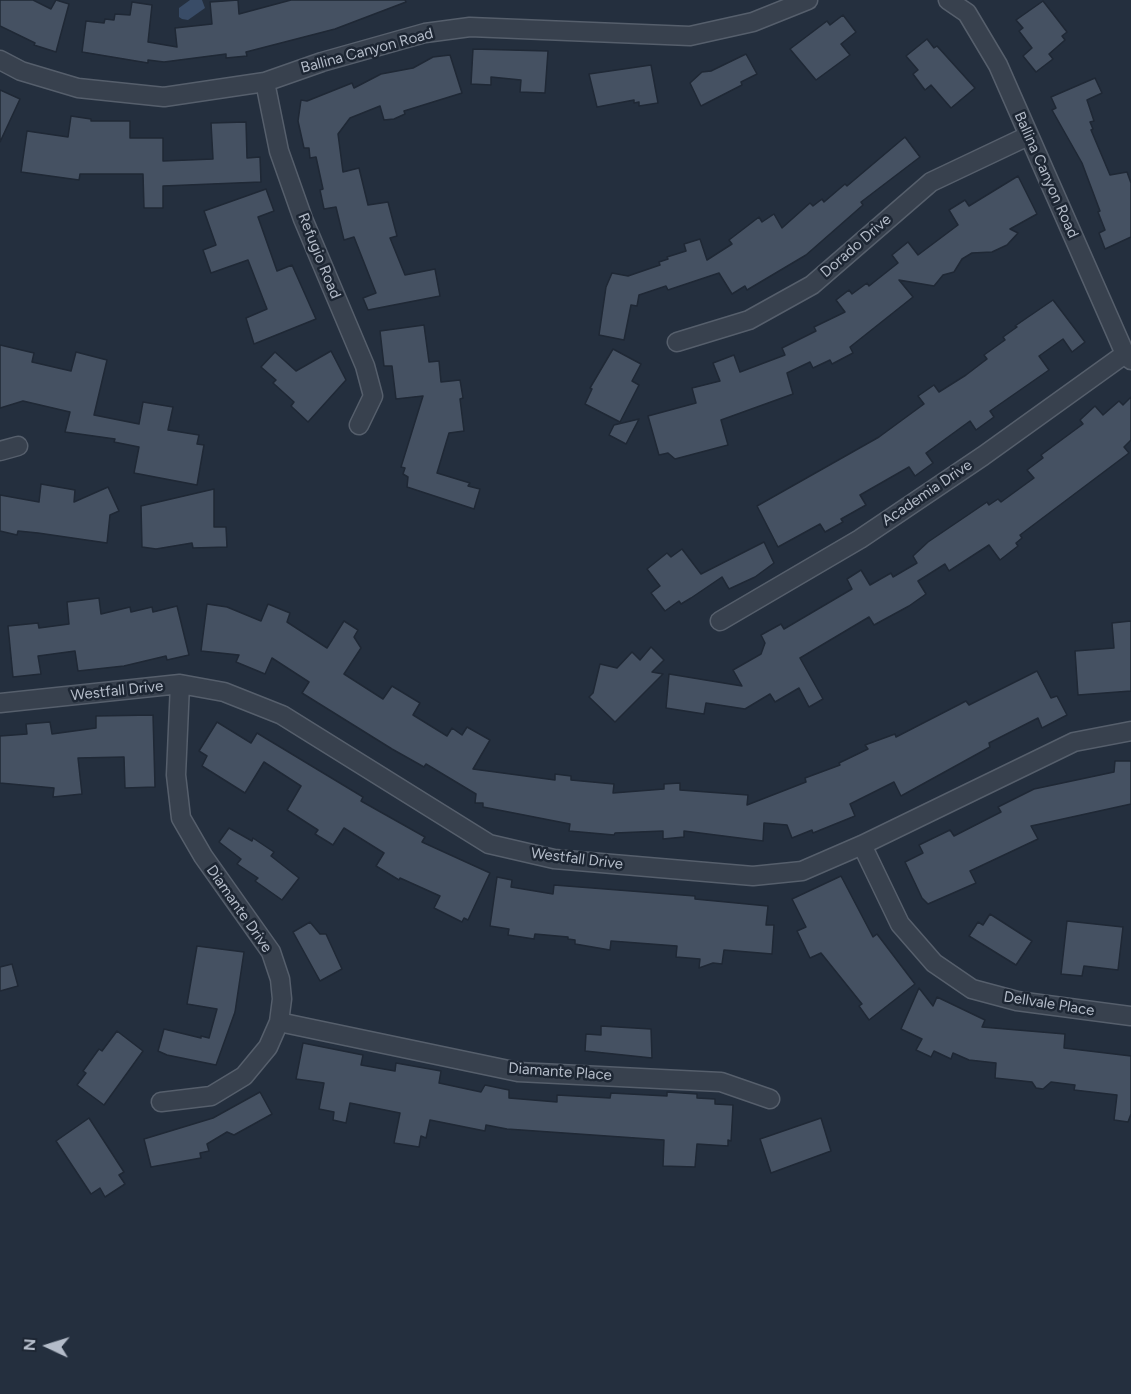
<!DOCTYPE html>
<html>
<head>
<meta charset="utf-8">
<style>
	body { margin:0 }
	#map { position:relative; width:1131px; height:1394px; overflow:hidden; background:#242f3e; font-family:Figtree,sans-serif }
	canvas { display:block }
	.north { position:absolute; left:18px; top:1316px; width:60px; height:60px; -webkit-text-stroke:4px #1d2633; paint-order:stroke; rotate:274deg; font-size:16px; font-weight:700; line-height:24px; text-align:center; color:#b4bcc9 }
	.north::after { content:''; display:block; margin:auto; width:21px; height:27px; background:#b4bcc9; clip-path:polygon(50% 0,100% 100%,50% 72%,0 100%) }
</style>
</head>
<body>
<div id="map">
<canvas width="1131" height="1394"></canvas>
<div class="north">N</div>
</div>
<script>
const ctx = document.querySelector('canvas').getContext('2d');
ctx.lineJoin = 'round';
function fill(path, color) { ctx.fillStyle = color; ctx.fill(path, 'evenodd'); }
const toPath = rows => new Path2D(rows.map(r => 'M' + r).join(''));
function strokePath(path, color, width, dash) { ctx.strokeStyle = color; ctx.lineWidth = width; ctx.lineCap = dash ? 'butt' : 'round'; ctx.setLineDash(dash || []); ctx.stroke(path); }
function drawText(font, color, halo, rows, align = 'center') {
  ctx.font = font + ' Figtree,sans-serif'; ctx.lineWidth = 5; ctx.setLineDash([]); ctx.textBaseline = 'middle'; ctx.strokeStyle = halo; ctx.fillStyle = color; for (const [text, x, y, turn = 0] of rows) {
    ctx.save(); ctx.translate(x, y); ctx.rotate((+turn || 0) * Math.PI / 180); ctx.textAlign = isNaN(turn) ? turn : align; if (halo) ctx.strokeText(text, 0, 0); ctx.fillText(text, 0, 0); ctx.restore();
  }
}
fill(toPath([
	[190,0,202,0,205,8,188,20,182,19,179,17,179,8]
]), '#394c67');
const building = toPath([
	[0,0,33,0,51,9,56,0,69,4,56,52,34,45,35,43,0,26,0,0],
	[238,0,239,14,291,0,405,0,406,2,335,29,246,52,247,56,226,58,226,54,164,62,148,60,148,63,82,52,86,21,104,23,105,19,114,20,115,14,130,15,132,2,152,5,148,42,177,47,175,28,212,24,210,2,238,0],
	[1043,1,1067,32,1062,36,1065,40,1049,54,1053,59,1036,72,1023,56,1032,48,1019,31,1023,28,1016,20,1043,1],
	[843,15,856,32,841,44,850,55,816,80,790,49,827,21,830,25,843,15],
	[927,39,934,48,937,46,975,88,951,108,931,85,925,90,913,74,918,70,906,56,927,39],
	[473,49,548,51,545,93,520,92,521,80,491,77,491,85,471,84,473,49],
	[746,54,757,74,741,82,742,85,701,106,690,83,702,72,711,71,746,54],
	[450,55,462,93,404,111,405,114,394,119,384,120,380,106,350,118,338,134,343,172,359,168,368,205,388,202,397,236,390,238,405,275,435,269,440,296,368,310,363,298,376,293,354,237,344,240,336,207,324,209,320,190,323,189,316,157,310,158,309,148,304,148,298,121,301,100,307,101,352,83,354,88,381,74,413,68,433,57,450,55],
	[651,65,658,103,639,106,639,102,634,103,634,100,597,107,589,74,651,65],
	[1095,78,1102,93,1087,100,1094,121,1090,122,1093,129,1091,130,1110,175,1127,172,1131,183,1131,237,1105,249,1099,233,1105,230,1098,212,1100,211,1082,163,1052,110,1056,108,1051,97,1095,78],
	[0,90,20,99,0,142,0,90],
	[71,116,91,119,91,121,130,121,130,138,163,138,163,161,213,159,211,123,246,122,247,158,260,157,261,182,163,186,163,208,144,208,143,174,80,174,79,180,21,172,27,131,68,137,71,116],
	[905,137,920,157,861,202,863,205,806,255,747,290,745,286,732,294,719,273,668,290,666,286,639,295,637,306,631,305,624,340,599,335,606,287,612,273,628,276,660,265,659,262,668,259,667,257,686,251,684,244,700,239,707,260,732,244,729,240,759,217,762,222,774,214,782,228,810,203,813,206,822,199,824,202,845,184,847,186,905,137],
	[1018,176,1037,214,1010,229,1018,233,1007,245,992,252,972,253,962,259,954,272,943,275,934,286,899,280,913,297,850,347,853,353,832,364,830,360,813,368,810,362,787,373,793,394,721,420,728,445,675,459,668,453,659,455,648,416,696,403,692,388,720,381,713,363,734,355,740,372,785,355,782,348,816,331,814,327,845,312,836,300,849,290,852,294,867,283,869,286,898,263,892,255,908,242,918,255,958,225,949,210,965,200,969,206,1018,176],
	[266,189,274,211,258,217,277,271,292,265,316,319,254,344,246,318,267,309,248,260,211,273,203,250,216,245,204,211,266,189],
	[1053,300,1085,342,1072,352,1063,339,1039,356,1049,370,990,411,994,417,976,430,970,421,926,453,933,463,915,476,909,467,860,495,866,505,841,519,843,522,825,532,820,524,778,547,757,506,879,437,924,404,918,396,934,385,939,392,966,375,987,359,984,355,1005,340,1003,337,1017,327,1015,326,1053,300],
	[424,325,429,362,439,361,441,382,460,380,463,398,460,399,464,431,449,433,437,473,470,483,468,486,480,489,474,509,407,487,408,477,403,474,405,468,401,467,423,396,396,399,392,366,384,366,380,331,424,325],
	[0,345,34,353,32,362,71,371,76,352,107,360,94,415,139,424,143,402,173,407,168,430,199,435,197,444,204,445,197,485,134,473,139,447,114,442,115,439,65,432,70,412,23,401,0,408,0,345],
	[613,349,641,364,632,381,639,385,620,422,585,404,592,389,590,388,613,349],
	[331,351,346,380,308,422,291,406,294,402,273,383,276,380,261,367,275,352,296,371,331,351],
	[1131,397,1131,440,1124,447,1129,453,1020,535,1022,538,1016,543,1018,546,1000,560,989,545,949,571,945,564,918,581,926,594,909,606,874,625,869,617,800,658,823,699,809,707,799,688,775,702,770,694,745,709,706,703,704,714,666,708,669,674,742,686,733,670,761,654,765,643,761,635,781,624,784,629,852,589,847,579,861,570,870,585,891,573,893,577,917,563,913,556,928,542,987,502,989,505,998,499,1001,502,1034,478,1027,470,1043,458,1041,455,1083,424,1080,420,1095,406,1103,415,1119,401,1123,405,1131,397],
	[639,419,626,444,609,435,614,425,639,419],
	[41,484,75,490,74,502,108,487,119,511,110,515,107,543,38,533,18,531,17,535,0,531,0,495,39,502,41,484],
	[214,489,214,527,226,527,227,547,193,548,192,543,156,549,142,547,141,506,214,489],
	[764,542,774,563,755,577,729,589,722,577,691,598,681,604,679,601,665,611,651,593,660,586,647,569,667,553,671,557,682,549,701,574,764,542],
	[99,598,101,614,130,607,131,612,152,607,153,612,177,606,189,655,167,660,166,656,124,666,78,671,75,651,38,656,41,674,13,677,8,626,38,623,39,628,69,624,67,602,99,598],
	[207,604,227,607,261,621,268,604,290,613,287,622,327,648,344,621,358,630,354,637,361,648,344,674,383,699,392,686,420,703,413,715,447,736,452,728,462,735,467,727,490,740,473,769,555,780,555,774,571,776,571,780,614,784,613,793,664,789,664,784,680,783,680,790,748,795,747,805,806,782,805,778,840,765,839,763,868,749,865,745,895,734,896,737,966,701,969,705,1037,671,1051,698,1057,696,1067,715,1042,728,1038,718,989,743,990,747,901,796,894,782,850,804,855,816,813,833,812,830,792,838,787,825,764,823,763,841,684,831,684,837,663,839,663,831,615,833,614,835,569,831,570,824,483,807,483,803,475,803,476,794,426,764,424,767,392,749,302,693,309,682,272,658,265,674,236,662,239,655,201,651,207,604],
	[1131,621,1131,691,1078,695,1075,651,1114,648,1112,623,1131,621],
	[651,647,664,660,652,672,663,674,615,722,589,697,593,693,600,664,617,668,632,652,640,660,651,647],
	[153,715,155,787,125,788,124,757,78,758,82,794,53,797,54,788,0,783,0,736,27,734,26,724,50,722,52,734,96,728,96,716,153,715],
	[217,722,251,743,257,733,363,797,361,801,425,837,422,842,490,873,468,920,464,918,462,922,434,908,440,896,400,878,399,880,376,866,384,853,344,828,333,845,315,834,318,830,287,810,301,786,264,762,245,793,202,766,207,756,199,751,217,722],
	[1115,761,1131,761,1131,804,1031,826,1038,839,970,871,976,883,928,904,922,898,905,862,923,853,919,845,950,830,954,836,1001,812,998,807,1034,789,1114,772,1115,761],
	[229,828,252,841,253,838,274,852,271,856,299,878,282,900,255,881,258,878,237,864,241,859,219,842,229,828],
	[841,876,873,937,877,934,915,984,869,1020,859,1006,862,1004,821,953,810,958,797,931,806,927,792,899,841,876],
	[497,877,512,880,511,887,553,894,554,885,695,896,695,899,768,906,766,925,774,925,772,954,724,950,722,964,713,963,699,968,700,959,676,957,677,946,611,941,610,950,575,944,575,940,568,939,568,937,535,934,534,939,508,935,509,929,490,926,497,877],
	[990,914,1032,941,1016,965,969,936,978,922,983,925,990,914],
	[1067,921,1123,927,1118,970,1084,966,1082,976,1061,974,1067,921],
	[310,922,320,934,326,934,342,969,320,981,293,932,310,922],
	[197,946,244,952,235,1012,216,1065,167,1055,158,1051,164,1029,201,1038,201,1036,209,1038,217,1009,187,1004,197,946],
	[12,964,18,986,0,991,0,967,12,964],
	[919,988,933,1006,937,997,985,1020,982,1027,1065,1034,1064,1048,1131,1056,1131,1114,1128,1122,1114,1120,1117,1095,1074,1090,1075,1085,1051,1082,1043,1089,1036,1088,1032,1082,995,1078,996,1063,969,1060,953,1053,951,1059,934,1051,931,1057,916,1050,922,1039,901,1029,919,988],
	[601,1026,651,1029,652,1058,585,1051,586,1034,601,1035,601,1026],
	[117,1031,143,1051,104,1105,77,1085,86,1073,83,1071,99,1049,102,1051,117,1031],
	[303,1043,363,1055,361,1065,395,1071,396,1063,441,1071,439,1083,481,1092,485,1085,509,1090,509,1098,557,1102,557,1095,610,1098,611,1093,667,1096,667,1092,697,1094,697,1098,715,1099,715,1104,733,1105,731,1141,728,1140,728,1146,697,1144,695,1167,663,1166,664,1140,507,1129,486,1125,485,1131,430,1120,426,1138,421,1136,419,1147,394,1143,400,1113,350,1103,346,1123,333,1120,334,1112,319,1109,324,1083,296,1079,303,1043],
	[260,1092,272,1114,234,1135,227,1132,207,1144,209,1151,200,1153,201,1158,151,1167,144,1139,213,1118,260,1092],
	[89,1118,124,1172,119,1175,125,1184,105,1197,100,1188,91,1194,56,1141,89,1118],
	[821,1118,831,1151,771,1173,760,1139,821,1118]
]);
fill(building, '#455162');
strokePath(building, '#1f2835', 1.5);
const minor = toPath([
	[948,0,967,13,998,65,1125,354,1131,360],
	[0,60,21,71,78,88,164,97,265,82,322,62,425,33,470,27,690,36,753,22,808,0],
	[265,82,279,151,303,219,365,366,373,396,359,425],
	[677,342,749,320,812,285,931,182,1028,136],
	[0,451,18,446],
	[720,621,860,539,983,456,1125,354],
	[0,703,180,684,224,692,282,715,489,844,554,859,753,876,802,871,862,845,1074,742,1131,731],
	[862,845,900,924,934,963,972,989,1017,1001,1131,1016],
	[279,1022,518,1072,721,1082,770,1099],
	[161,1102,211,1096,244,1076,268,1047,279,1022,282,999,280,979,271,952,203,856,181,818,176,775,180,684]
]);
strokePath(minor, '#565f6c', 21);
strokePath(minor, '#38414e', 18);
drawText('15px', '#b4bcc9', '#1d2633', [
	["Ballina Canyon Road",367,51,-15],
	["Ballina Canyon Road",1046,175,66],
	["Dorado Drive",856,246,-41],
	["Refugio Road",319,256,68],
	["Academia Drive",927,493,-34],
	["Westfall Drive",117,691,-6],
	["Westfall Drive",577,859,7],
	["Diamante Drive",239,909,55],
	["Dellvale Place",1049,1004,9],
	["Diamante Place",560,1072,4]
]);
</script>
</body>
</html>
